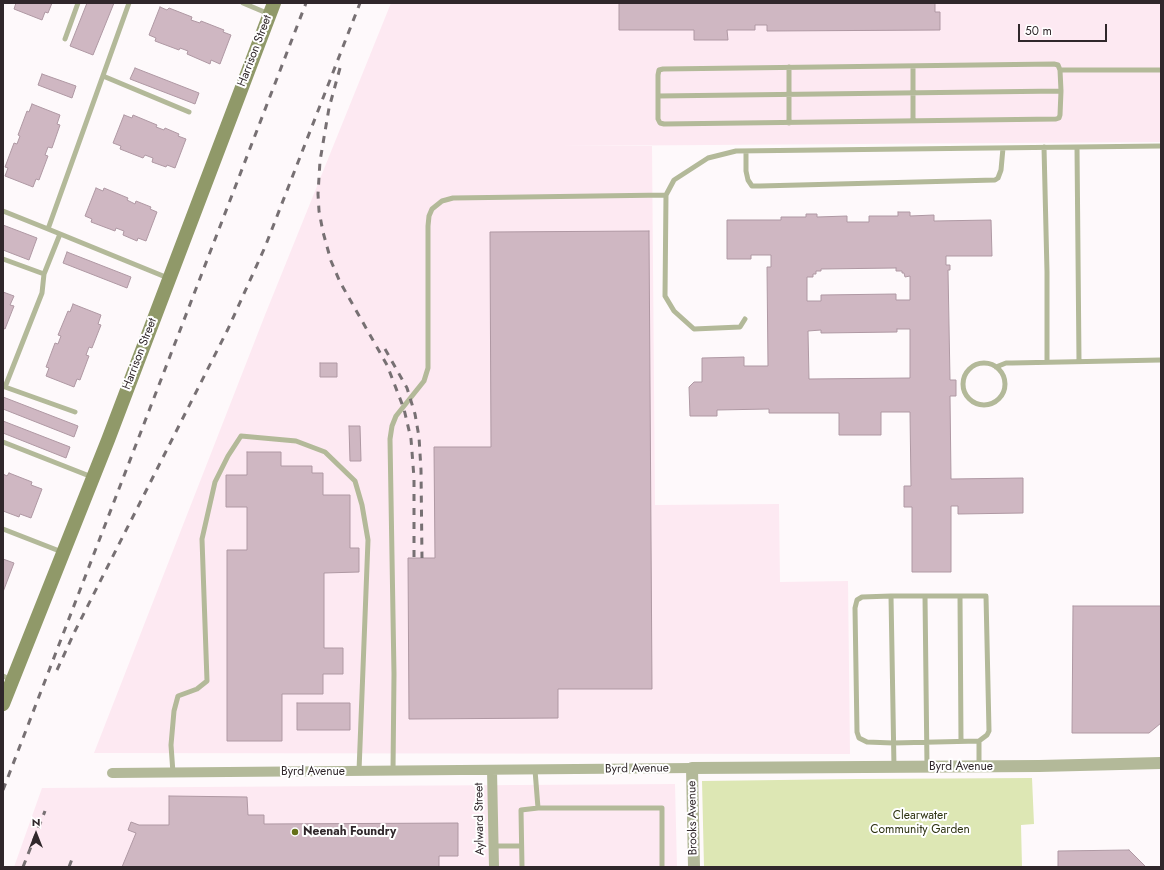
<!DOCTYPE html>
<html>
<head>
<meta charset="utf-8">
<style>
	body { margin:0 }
	#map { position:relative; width:1164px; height:870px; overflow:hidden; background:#fef9fb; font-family:Jost,sans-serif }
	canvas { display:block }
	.frame { position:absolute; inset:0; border:4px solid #30272b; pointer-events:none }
	.north { position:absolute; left:16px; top:814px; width:40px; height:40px; -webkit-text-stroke:3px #fff; paint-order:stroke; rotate:0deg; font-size:11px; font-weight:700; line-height:16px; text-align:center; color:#30272b }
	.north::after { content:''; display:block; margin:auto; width:14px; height:18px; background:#30272b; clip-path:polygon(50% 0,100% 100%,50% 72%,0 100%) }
	.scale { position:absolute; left:1018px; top:24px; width:89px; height:18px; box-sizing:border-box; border:2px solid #30272b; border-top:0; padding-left:5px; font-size:12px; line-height:14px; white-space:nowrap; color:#30272b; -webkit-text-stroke:3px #fff; paint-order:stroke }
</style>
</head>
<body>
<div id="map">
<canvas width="1164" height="870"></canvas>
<div class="frame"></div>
<div class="north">N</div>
<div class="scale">50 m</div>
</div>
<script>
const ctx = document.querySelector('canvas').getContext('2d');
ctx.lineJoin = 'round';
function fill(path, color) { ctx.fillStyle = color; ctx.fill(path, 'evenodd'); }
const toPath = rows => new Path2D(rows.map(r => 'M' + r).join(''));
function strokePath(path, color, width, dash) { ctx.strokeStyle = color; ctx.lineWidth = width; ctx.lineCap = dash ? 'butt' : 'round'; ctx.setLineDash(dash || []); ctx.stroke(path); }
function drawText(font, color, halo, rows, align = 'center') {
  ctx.font = font + ' Jost,sans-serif'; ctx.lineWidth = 4; ctx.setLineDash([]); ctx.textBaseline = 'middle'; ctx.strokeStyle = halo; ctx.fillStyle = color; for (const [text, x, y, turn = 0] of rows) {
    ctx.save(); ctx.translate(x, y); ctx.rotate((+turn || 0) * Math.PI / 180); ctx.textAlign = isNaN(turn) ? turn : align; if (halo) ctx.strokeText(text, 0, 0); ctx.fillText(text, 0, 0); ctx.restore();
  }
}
fill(toPath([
	[391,3,1161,3,1161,142,558,146,652,146,655,505,779,504,780,582,848,581,850,754,94,753,265,315],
	[675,784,677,867,14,867,42,788]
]), '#fde9f2');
fill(toPath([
	[1032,778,1034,824,1021,825,1022,867,704,867,702,781,857,779]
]), '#dde7b4');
const building = toPath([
	[16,3,52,3,48,13,45,12,42,20,14,9,16,3],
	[87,3,114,3,93,55,70,46,87,3],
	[619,3,935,3,935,12,940,12,940,30,767,31,767,25,755,25,755,30,727,30,728,40,694,40,694,30,619,30,619,3],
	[160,7,167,10,169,8,192,17,191,20,200,23,201,21,224,30,223,32,231,35,220,64,211,60,210,64,187,54,188,51,180,48,179,50,155,41,156,38,149,35,160,7],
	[135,68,199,93,195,104,130,79,135,68],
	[42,74,76,86,72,98,38,85,42,74],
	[32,104,60,115,57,124,60,125,52,148,48,147,45,155,48,156,39,180,36,179,33,187,5,176,8,168,5,167,14,143,17,144,20,136,18,135,27,111,29,112,32,104],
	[124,115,132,118,133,115,157,125,156,127,164,130,165,128,179,134,178,136,186,139,175,168,167,165,166,167,152,162,153,158,145,155,143,158,120,149,121,146,113,143,124,115],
	[96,188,103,191,104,188,128,198,127,200,135,204,136,201,151,207,150,209,157,212,146,241,138,238,137,241,123,235,124,231,116,228,115,231,91,222,92,219,85,216,96,188],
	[898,212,910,212,910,216,934,215,934,221,991,220,992,256,946,256,946,265,950,265,950,270,948,270,950,380,956,380,956,396,950,396,951,479,1023,478,1023,513,958,514,958,506,951,506,951,572,912,572,912,507,904,507,904,486,911,486,910,412,881,412,881,435,839,435,839,413,769,413,769,409,717,410,717,416,690,416,689,387,694,382,702,382,702,358,744,357,744,366,768,366,767,267,771,267,771,255,751,255,751,259,727,259,727,220,781,220,781,217,806,217,806,214,817,214,817,217,847,216,847,222,869,222,869,216,898,216,898,212],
	[896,268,896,271,902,271,902,273,904,273,905,277,910,276,910,300,896,300,896,294,821,295,821,301,807,301,807,277,813,277,813,274,816,274,816,271,821,271,821,269,896,268],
	[897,329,910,329,910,378,809,379,808,331,821,330,821,333,897,332,897,329],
	[3,225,37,238,29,260,3,250,3,225],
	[649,231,652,689,558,689,558,718,409,719,408,558,435,558,434,447,491,447,490,232,649,231],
	[67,252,131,277,127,288,63,263,67,252],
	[3,292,14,296,10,305,14,306,5,329,3,328,3,292],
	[73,304,101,315,98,324,101,325,92,348,89,347,86,355,89,356,80,380,77,379,74,387,46,376,49,368,46,367,55,343,58,344,61,336,58,335,68,311,70,312,73,304],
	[320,363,337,363,337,377,320,377,320,363],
	[3,397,78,426,74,437,3,409,3,397],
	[3,421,70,447,66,458,3,433,3,421],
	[349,426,360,426,361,461,350,461,349,426],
	[247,452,281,452,281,466,312,466,312,473,323,473,323,495,350,495,350,548,359,548,359,572,324,573,324,648,343,648,343,674,323,674,323,694,282,694,282,741,227,741,227,550,247,550,247,507,226,507,226,475,247,475,247,452],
	[9,473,32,482,31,485,42,489,31,518,20,514,19,517,3,511,3,474,7,476,9,473],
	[3,559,14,563,3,592,3,559],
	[1073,606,1161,606,1161,723,1149,733,1072,733,1073,606],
	[297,703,350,703,350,730,297,730,297,703],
	[169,796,247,797,248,815,264,815,264,824,458,823,458,856,439,856,439,867,122,867,136,833,128,830,131,822,139,825,169,825,169,796],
	[1129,850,1146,867,1058,867,1058,851,1129,850]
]);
fill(building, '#cfb7c2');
strokePath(building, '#af98a3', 1);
strokePath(toPath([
	[129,3,48,229,168,278],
	[243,3,269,14],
	[65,39,78,3],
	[913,66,913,121],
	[789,67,789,123],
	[1060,70,1161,70],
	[103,76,189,112],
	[658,96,658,119,660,123,664,124,1056,119,1059,118,1060,115,1061,91,1060,70,1058,65,1054,64,663,69,659,70,658,75,658,96,1061,91],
	[1044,147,1047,272,1047,362],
	[1077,147,1079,361],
	[746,151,746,171,748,180,752,186,760,186,995,180,998,178,1001,170,1003,148],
	[3,211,48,229],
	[60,234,44,274,42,293,5,387,75,412],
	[3,259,44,274],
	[745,319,740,327,694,329,674,311,665,296,666,195,674,180,708,158,736,151,1161,146],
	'963 384a21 21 0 1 1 42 0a21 21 0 1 1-42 0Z',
	[996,367,1006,363,1012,363,1161,360],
	[3,442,92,477],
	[3,529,62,552],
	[891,596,986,596,989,731,987,735,979,741,893,743,867,742,859,738,857,732,855,608,857,600,862,597,891,596],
	[891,596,894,767],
	[925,596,927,767],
	[960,596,961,741],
	[3,676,12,680],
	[979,741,979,766],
	[535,770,538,808],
	[393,771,394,674,390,439,392,426,396,416,424,381,428,368,428,226,429,216,432,209,442,201,453,198,666,195],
	[173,773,171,745,174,711,178,696,197,689,207,681,202,539,215,482,228,456,241,436,296,441,325,452,355,481,362,505,368,540,359,771],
	[494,846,521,846],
	[522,867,521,810,538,808,662,808,662,867]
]), '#b3b999', 5);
strokePath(toPath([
	[492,770,494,867],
	[112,773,692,768]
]), '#b3b999', 10);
strokePath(toPath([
	[694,867,692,768,1039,766,1161,763]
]), '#b3b999', 12);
strokePath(toPath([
	[3,704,108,440,274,3]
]), '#909969', 14);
strokePath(toPath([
	[340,68,329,108,320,161,318,194,319,211,323,232,331,261,340,282,387,365,404,409,411,439,414,478,414,558],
	[385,349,407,388,415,414,419,437,421,470,422,558],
	[57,670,75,631,228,329,265,247,360,3],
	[3,790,306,3],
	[23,867,45,811],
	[69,867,72,859]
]), '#777073', 3, [7, 7]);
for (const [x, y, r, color] of [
	[295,832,4,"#657019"]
]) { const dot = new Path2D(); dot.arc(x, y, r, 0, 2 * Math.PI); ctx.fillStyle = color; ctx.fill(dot); strokePath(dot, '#fff', 1.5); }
drawText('12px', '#30272b', '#fff', [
	["Harrison Street",255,51,-69],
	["Harrison Street",140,354,-69],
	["Byrd Avenue",961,767],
	["Byrd Avenue",637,769,-1],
	["Byrd Avenue",313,772],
	["Brooks Avenue",693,818,-91],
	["Aylward Street",480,819,-91]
]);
drawText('12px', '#2e3312', '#fff', [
	["Clearwater",920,816],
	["Community Garden",920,830]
]);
drawText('bold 12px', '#30272b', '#fff', [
	["Neenah Foundry",303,832]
], 'left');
</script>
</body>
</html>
